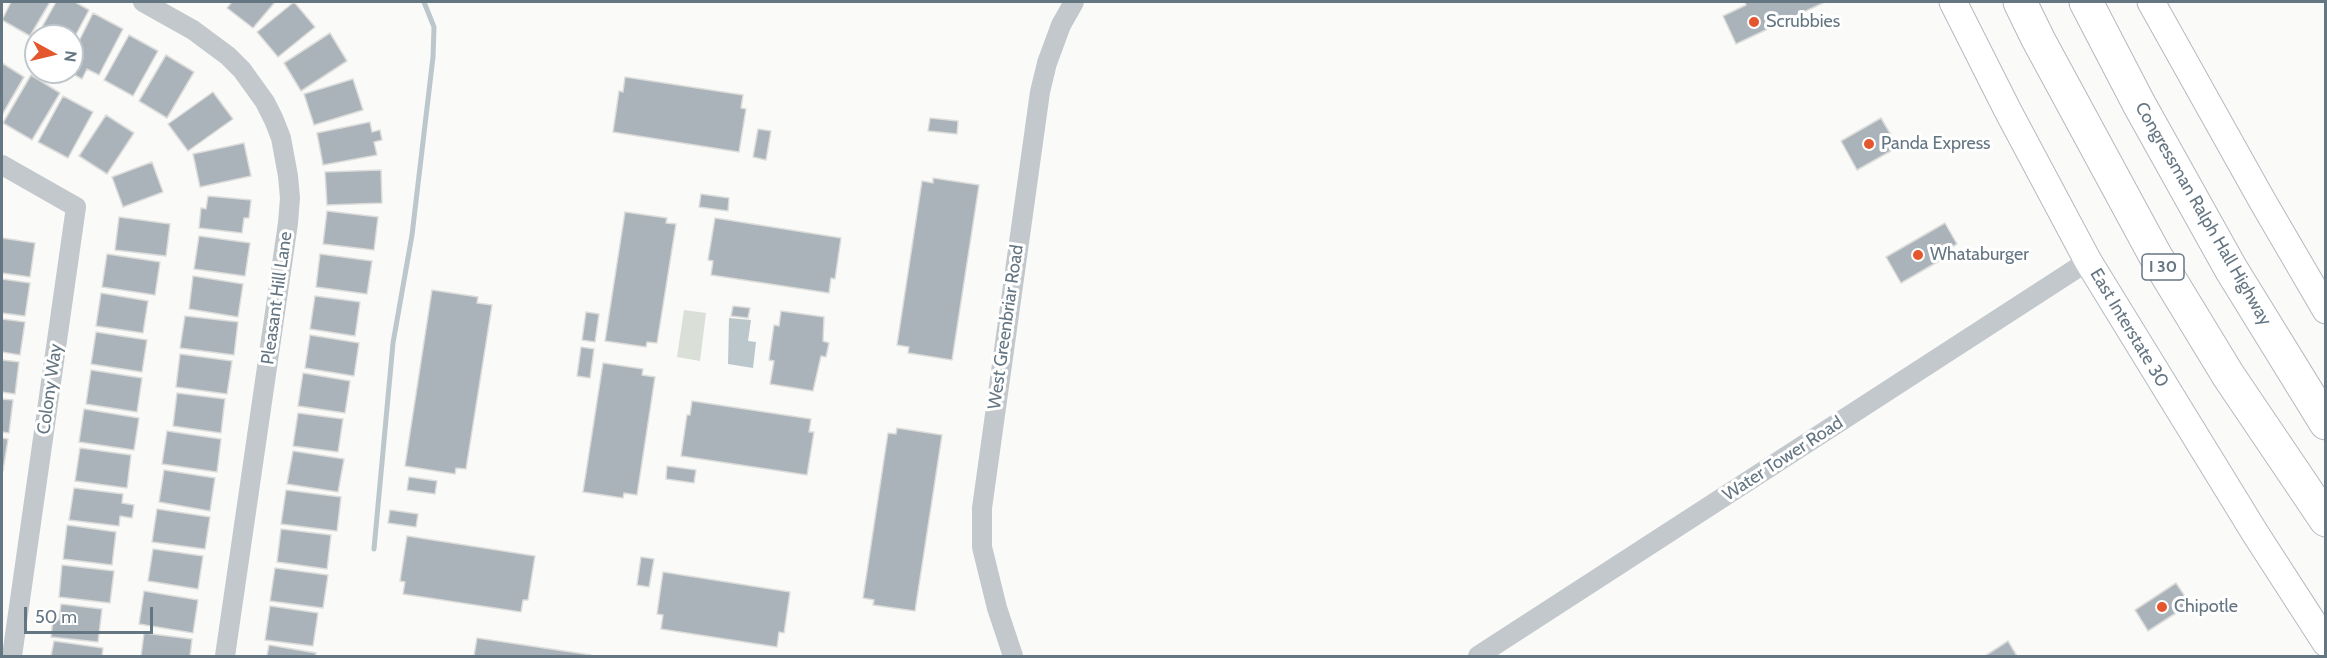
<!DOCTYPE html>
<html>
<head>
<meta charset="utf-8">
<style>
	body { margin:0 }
	#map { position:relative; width:2327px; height:658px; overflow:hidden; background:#fafaf8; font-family:Cabin,sans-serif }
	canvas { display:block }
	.frame { position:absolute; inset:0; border:3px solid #657683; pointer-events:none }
	.north { position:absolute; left:24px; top:24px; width:60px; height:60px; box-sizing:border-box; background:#fff; border:2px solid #c1c8cd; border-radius:50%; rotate:98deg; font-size:16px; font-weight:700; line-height:24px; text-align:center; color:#657683 }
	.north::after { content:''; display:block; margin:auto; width:21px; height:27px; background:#e4572e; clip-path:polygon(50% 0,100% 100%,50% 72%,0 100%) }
	.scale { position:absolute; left:24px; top:607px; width:129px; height:27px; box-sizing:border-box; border:3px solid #657683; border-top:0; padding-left:8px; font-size:18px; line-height:21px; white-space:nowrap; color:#657683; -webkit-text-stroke:4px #fff; paint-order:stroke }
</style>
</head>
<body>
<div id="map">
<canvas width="2327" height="658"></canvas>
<div class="frame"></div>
<div class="north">N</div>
<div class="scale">50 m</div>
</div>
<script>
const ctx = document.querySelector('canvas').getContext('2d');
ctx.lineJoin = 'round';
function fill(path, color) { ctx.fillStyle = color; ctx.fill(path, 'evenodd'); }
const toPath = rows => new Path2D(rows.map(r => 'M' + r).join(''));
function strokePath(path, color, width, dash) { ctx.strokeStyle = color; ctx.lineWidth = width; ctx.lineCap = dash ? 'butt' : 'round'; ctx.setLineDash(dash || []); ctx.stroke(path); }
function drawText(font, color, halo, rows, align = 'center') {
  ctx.font = font + ' Cabin,sans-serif'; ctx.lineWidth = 6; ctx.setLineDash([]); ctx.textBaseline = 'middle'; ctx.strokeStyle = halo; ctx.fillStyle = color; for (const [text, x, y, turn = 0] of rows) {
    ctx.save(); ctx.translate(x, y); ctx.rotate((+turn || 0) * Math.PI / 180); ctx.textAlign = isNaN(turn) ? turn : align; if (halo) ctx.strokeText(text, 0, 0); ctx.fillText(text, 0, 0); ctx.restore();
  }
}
fill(toPath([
	[684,310,706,313,700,361,677,357]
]), '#dadfd7');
fill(toPath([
	[729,318,751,320,748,341,756,342,753,368,728,364]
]), '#bbc7cb');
strokePath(toPath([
	[374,549,393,343,412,235,433,57,434,27,424,2]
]), '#bbc7cb', 5);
const building = toPath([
	[11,2,50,2,30,36,2,20,11,2],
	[56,2,75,2,89,10,72,42,72,36,37,36,56,2],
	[232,2,275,2,253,28,227,8,232,2],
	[294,2,315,27,278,57,257,32,294,2],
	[1745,2,1825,2,1736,44,1723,16,1746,5,1745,2],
	[93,13,123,29,99,75,87,69,82,79,71,73,76,62,72,61,72,55,93,13],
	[330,33,347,61,301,91,284,63,330,33],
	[129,35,158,51,133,96,104,80,129,35],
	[166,55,194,72,167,118,139,101,166,55],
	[2,63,24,77,2,115,2,63],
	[31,75,60,93,32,140,3,123,31,75],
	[625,77,743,95,741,108,746,109,739,152,613,132,619,91,623,92,625,77],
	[353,79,363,110,314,125,304,94,353,79],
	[213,92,233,119,188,151,168,124,213,92],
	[63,96,93,112,68,158,38,142,63,96],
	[106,115,134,133,107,174,79,156,106,115],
	[930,118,958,121,957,134,928,131,930,118],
	[1881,118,1898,147,1857,170,1841,141,1881,118],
	[370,122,372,132,380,130,382,140,374,142,377,155,323,165,317,133,370,122],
	[758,129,771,131,766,160,753,157,758,129],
	[244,143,251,176,200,187,193,154,244,143],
	[152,162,163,192,123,207,112,177,152,162],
	[381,170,382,203,327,205,325,172,381,170],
	[933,178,979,185,952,360,908,353,909,347,897,345,922,181,933,183,933,178],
	[701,194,729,198,728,211,699,207,701,194],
	[208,196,251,200,249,218,244,218,242,233,199,228,201,208,206,209,208,196],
	[327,211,378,217,374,250,323,244,327,211],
	[625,212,667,218,666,223,676,224,657,343,647,342,646,347,605,341,625,212],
	[119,217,170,224,166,256,115,250,119,217],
	[715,218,841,238,835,279,831,278,829,293,711,275,713,261,708,260,715,218],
	[1945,223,1957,244,1944,252,1946,257,1901,283,1886,257,1945,223],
	[199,236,250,243,245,276,194,269,199,236],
	[2,238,35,243,30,277,2,273,2,238],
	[107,254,160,262,155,295,102,287,107,254],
	[320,254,372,261,367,294,316,287,320,254],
	[193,276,243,284,238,317,189,309,193,276],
	[2,279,30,283,25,316,2,313,2,279],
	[432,290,478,297,477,303,492,305,466,469,456,468,455,474,405,466,432,290],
	[101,293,148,301,143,333,96,326,101,293],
	[315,296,360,302,355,336,310,329,315,296],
	[733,306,750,308,748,318,731,316,733,306],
	[781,311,824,317,823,341,829,343,826,357,821,356,813,391,770,384,774,361,769,360,774,325,779,326,781,311],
	[586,312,599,314,595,342,582,340,586,312],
	[185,316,238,322,234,355,180,348,185,316],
	[2,319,25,322,20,355,2,352,2,319],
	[96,332,147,340,142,372,91,364,96,332],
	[310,335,359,343,354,376,305,368,310,335],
	[581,347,594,349,590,378,577,376,581,347],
	[180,354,232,361,227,394,176,387,180,354],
	[2,360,19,362,15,394,2,392,2,360],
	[603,363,643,369,642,375,655,377,637,495,624,493,623,498,583,492,603,363],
	[91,370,142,378,137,412,86,404,91,370],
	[303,373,350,381,345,413,298,406,303,373],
	[177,393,225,399,221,433,173,426,177,393],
	[2,399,13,400,9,433,2,432,2,399],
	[692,401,811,419,809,432,814,432,807,475,681,456,687,415,690,415,692,401],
	[84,409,139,418,134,450,79,442,84,409],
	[298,413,343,419,338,452,293,446,298,413],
	[897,428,942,435,915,611,873,605,874,600,863,598,888,433,896,434,897,428],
	[167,431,221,439,217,472,162,464,167,431],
	[2,438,8,439,3,471,2,471,2,438],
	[80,448,131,455,127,488,75,481,80,448],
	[293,451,344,459,338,492,287,484,293,451],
	[667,466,696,470,694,483,666,479,667,466],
	[164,470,215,478,210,511,159,502,164,470],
	[409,477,437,481,435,494,407,490,409,477],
	[74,488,123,494,122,503,134,505,132,518,120,516,119,526,69,520,74,488],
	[286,490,341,497,337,531,281,524,286,490],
	[157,509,210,517,205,549,152,542,157,509],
	[390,510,418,514,416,527,388,523,390,510],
	[67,525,116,532,112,565,63,559,67,525],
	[281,529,331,535,327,569,277,562,281,529],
	[407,536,535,556,528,600,523,600,521,612,403,594,405,582,400,581,407,536],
	[153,549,203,556,198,589,148,581,153,549],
	[641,557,654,559,649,587,637,585,641,557],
	[62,565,114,571,110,603,59,597,62,565],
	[275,568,328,575,323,608,270,601,275,568],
	[663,572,790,592,784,633,779,632,777,647,661,629,663,615,657,614,663,572],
	[2176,583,2190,604,2148,631,2135,610,2176,583],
	[144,591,198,600,193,633,139,624,144,591],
	[61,604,102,609,98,642,51,637,53,619,59,620,61,604],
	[270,606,318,613,313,646,265,640,270,606],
	[144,633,192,639,190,656,141,656,144,633],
	[477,638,591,655,590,656,474,656,477,638],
	[54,641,103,648,102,656,51,656,54,641],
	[2008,641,2017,656,1985,656,2008,641],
	[269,645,316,653,315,656,267,656,269,645]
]);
fill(building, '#aab3b9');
strokePath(building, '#dcdcda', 1.5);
const secondary = toPath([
	[1953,2,2008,111,2088,261,2255,533,2326,643],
	[2151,2,2263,202,2326,310]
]);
const highway = toPath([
	[2020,2,2038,39,2155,255,2228,375,2326,520],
	[2086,2,2139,104,2231,269,2326,423]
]);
strokePath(secondary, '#b3babf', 29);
strokePath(highway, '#b4b9bd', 35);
strokePath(toPath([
	[143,2,193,30,228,56,242,70,265,102,274,120,281,138,288,176,290,198,288,223,225,656],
	[2,165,76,207,12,656],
	[1013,656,997,608,982,547,982,508,1040,92,1047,63,1061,25,1074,2],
	[1478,656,2088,261]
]), '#c3c8cc', 20);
strokePath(secondary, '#fff', 27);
strokePath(highway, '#fff', 33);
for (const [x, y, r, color] of [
	[1754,22,6,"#e4572e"],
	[1869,144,6,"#e4572e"],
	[1918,255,6,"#e4572e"],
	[2162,607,6,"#e4572e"]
]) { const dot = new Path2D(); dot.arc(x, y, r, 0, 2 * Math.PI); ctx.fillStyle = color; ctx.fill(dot); strokePath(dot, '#fff', 2); }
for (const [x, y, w] of [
	[2163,267,42]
]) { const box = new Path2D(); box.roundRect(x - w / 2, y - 13, w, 26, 4.5); ctx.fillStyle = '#fff'; ctx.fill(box); strokePath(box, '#657683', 1.5); }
drawText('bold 16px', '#657683', null, [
	["I 30",2163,267]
]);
drawText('18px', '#657683', '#fff', [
	["Scrubbies",1766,22],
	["Panda Express",1881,144],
	["Whataburger",1930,255],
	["Chipotle",2174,607]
], 'left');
drawText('18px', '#657683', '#fff', [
	["Congressman Ralph Hall Highway",2203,214,60],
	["Pleasant Hill Lane",277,298,-82],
	["West Greenbriar Road",1006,327,-82],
	["East Interstate 30",2129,328,59],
	["Colony Way",50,389,-82],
	["Water Tower Road",1783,459,-33]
]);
</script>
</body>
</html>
